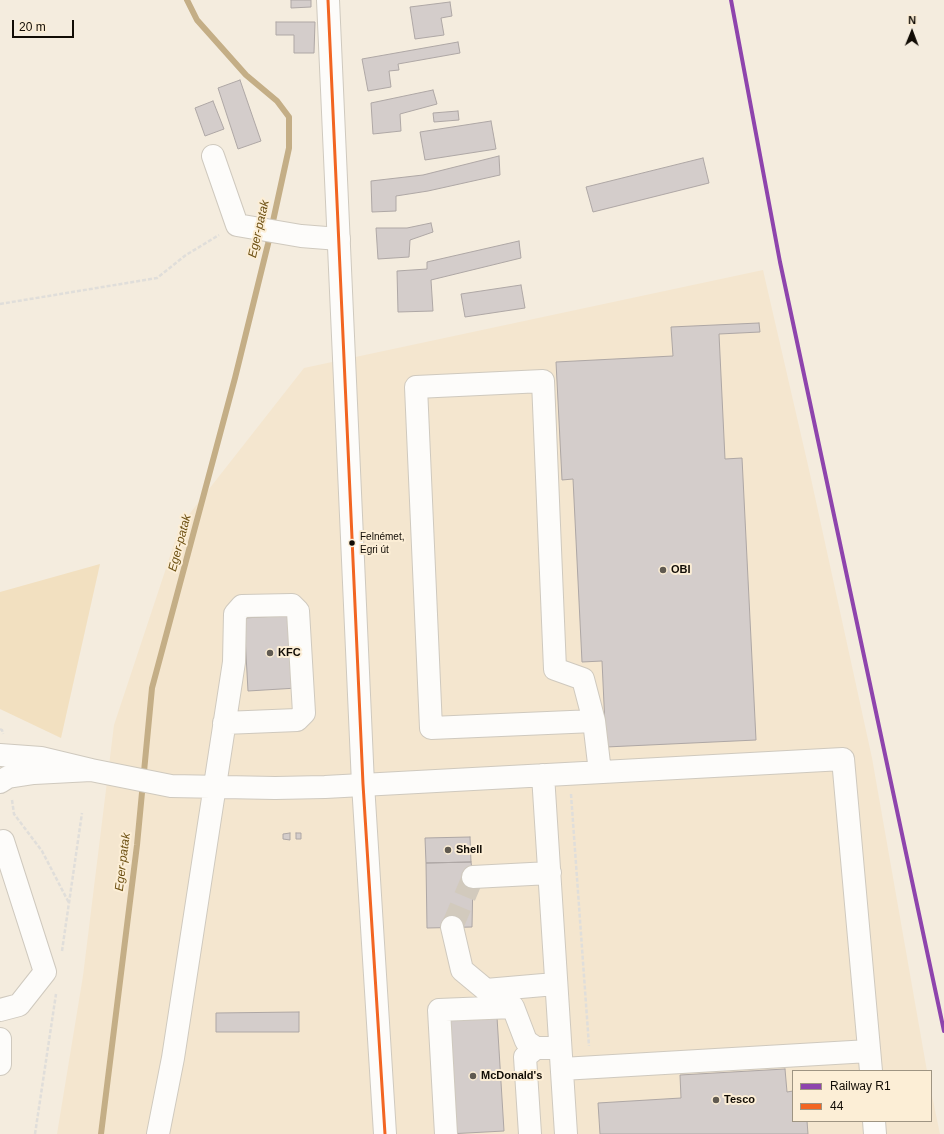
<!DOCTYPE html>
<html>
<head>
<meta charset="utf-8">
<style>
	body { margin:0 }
	#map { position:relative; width:944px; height:1134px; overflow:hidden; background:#f4ecde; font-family:Helvetica,sans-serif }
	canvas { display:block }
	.legend { position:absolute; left:792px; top:1070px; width:140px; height:52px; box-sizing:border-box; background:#fceed6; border:1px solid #9e9482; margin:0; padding:5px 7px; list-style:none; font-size:12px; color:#110c05 }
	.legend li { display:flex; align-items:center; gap:8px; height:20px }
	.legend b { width:20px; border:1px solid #9e9482 }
	.north { position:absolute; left:892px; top:12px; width:40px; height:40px; -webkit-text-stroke:3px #fceed6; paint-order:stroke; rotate:1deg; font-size:11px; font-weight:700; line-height:16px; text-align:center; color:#110c05 }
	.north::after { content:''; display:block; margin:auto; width:14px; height:18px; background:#110c05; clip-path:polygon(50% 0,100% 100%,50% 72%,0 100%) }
	.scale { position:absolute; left:12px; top:20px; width:62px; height:18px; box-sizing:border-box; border:2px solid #110c05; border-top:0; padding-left:5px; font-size:12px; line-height:14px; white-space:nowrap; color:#110c05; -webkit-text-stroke:3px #fceed6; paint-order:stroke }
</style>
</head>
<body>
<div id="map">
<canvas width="944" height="1134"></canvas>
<ul class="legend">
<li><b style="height:5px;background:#8e44ad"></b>Railway R1</li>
<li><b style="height:5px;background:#f26522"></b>44</li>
</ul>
<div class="north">N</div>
<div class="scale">20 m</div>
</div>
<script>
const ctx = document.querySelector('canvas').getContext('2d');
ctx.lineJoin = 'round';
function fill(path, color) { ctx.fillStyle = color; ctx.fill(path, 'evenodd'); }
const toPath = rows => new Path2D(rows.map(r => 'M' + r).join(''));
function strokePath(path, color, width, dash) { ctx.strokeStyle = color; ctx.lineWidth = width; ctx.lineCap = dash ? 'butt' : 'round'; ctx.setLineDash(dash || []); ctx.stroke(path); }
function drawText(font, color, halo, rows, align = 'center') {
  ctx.font = font + ' Helvetica,sans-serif'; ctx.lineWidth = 4; ctx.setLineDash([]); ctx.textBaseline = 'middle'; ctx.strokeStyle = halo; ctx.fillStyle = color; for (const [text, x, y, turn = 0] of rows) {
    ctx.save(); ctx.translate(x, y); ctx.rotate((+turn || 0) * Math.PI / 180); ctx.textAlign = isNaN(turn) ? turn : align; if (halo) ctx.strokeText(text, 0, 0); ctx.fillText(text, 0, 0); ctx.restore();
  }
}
fill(toPath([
	[763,270,810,474,872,758,927,1071,793,1071,793,1121,931,1121,931,1091,940,1134,57,1134,83,976,114,725,180,526,304,368]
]), '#f4e6cf');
fill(toPath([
	[100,564,61,738,0,709,0,592]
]), '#f2e0c0');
strokePath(toPath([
	[101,1134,137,845,152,688,235,378,268,244,289,148,289,117,277,101,246,75,197,20,187,0]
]), '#c4ae86', 6);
const building = toPath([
	[291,0,311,0,311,7,291,8,291,0],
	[450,2,452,16,441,18,444,35,415,39,410,7,450,2],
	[276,22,315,22,314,53,294,53,294,35,276,35,276,22],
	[458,42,460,53,398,64,399,70,389,71,391,87,368,91,362,59,458,42],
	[240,80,261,141,238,149,218,88,240,80],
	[433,90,437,104,400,114,401,131,373,134,371,103,433,90],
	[213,101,224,129,205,136,195,108,213,101],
	[458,111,459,120,434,122,433,113,458,111],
	[491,121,496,149,425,160,420,132,491,121],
	[499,156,500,175,428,191,396,196,396,211,372,212,371,181,423,175,499,156],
	[703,158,709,183,593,212,586,187,703,158],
	[431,223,433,232,410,240,409,257,378,259,376,228,407,228,431,223],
	[519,241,521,258,431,280,433,311,398,312,397,271,427,269,427,262,519,241],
	[521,285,525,308,465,317,461,294,521,285],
	[759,323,760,332,719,334,725,459,742,458,756,740,606,747,602,661,582,662,573,479,562,480,556,362,673,356,671,327,759,323],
	[292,615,297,688,248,691,244,618,292,615],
	[290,833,290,840,283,839,283,834,290,833],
	[296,833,301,833,301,839,296,839,296,833],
	[470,837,471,862,426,863,425,838,470,837],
	[471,862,473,877,472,927,427,928,426,863,471,862],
	[299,1012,299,1032,216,1032,216,1013,299,1012],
	[497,1017,504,1131,448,1134,442,1020,497,1017],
	[785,1069,787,1092,793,1091,793,1121,807,1121,808,1134,600,1134,598,1103,681,1098,680,1075,785,1069]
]);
fill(building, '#d4cdcb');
strokePath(building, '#aea7a5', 1);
strokePath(toPath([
	[452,927,473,877]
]), '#d2cabd', 22, [22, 11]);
const minor = toPath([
	[213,156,237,225,301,236,339,239],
	[594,721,431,728,416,387,543,381,555,669,583,679,594,721,600,772],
	[0,755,41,758,91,770,34,773,8,777,0,782],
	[91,770,171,786,275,788,325,787,843,759,871,1071],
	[543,775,566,1134],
	[473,877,550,873],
	[452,927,462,970,486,990,555,984],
	[0,1010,19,1005,45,972,3,841],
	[0,1039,0,1064],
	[562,1069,869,1051],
	[874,1121,875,1134],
	[158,1134,173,1058,234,662,235,614,242,606,292,605,298,611,304,713,297,720,224,723],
	[446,1134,439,1010,513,1007,526,1041,536,1048],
	[530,1134,525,1057,536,1048,549,1048]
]);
const major = toPath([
	[328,0,363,784,385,1134]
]);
strokePath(minor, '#cfc9be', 24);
strokePath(major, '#cfc9be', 24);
strokePath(toPath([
	[0,304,157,278,186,255,219,235],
	[0,729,2,730,3,734],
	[571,794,589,1046],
	[12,800,14,814,42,851,69,903],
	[62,951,82,813],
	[35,1134,56,994]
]), '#e0deda', 2.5, [4, 2]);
strokePath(minor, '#fdfcfa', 22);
strokePath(major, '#fdfcfa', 22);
strokePath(toPath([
	[328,0,363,784,385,1134]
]), '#f26522', 3);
strokePath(toPath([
	[731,0,780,262,944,1031]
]), '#8e44ad', 4);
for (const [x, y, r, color] of [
	[352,543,3.5,"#110c05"],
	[663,570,4,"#605a51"],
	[270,653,4,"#605a51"],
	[448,850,4,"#605a51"],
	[473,1076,4,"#605a51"],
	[716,1100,4,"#605a51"]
]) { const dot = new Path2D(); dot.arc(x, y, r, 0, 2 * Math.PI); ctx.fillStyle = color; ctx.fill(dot); strokePath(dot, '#fceed6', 1.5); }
drawText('10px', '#110c05', '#fceed6', [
	["Felnémet,",360,537],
	["Egri út",360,550]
], 'left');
drawText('bold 11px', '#110c05', '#fceed6', [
	["OBI",671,570],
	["KFC",278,653],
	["Shell",456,850],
	["McDonald's",481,1076],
	["Tesco",724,1100]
], 'left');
drawText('italic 12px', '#6d5012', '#fceed6', [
	["Eger-patak",259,229,-77],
	["Eger-patak",180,543,-75],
	["Eger-patak",123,862,-83]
]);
</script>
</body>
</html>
